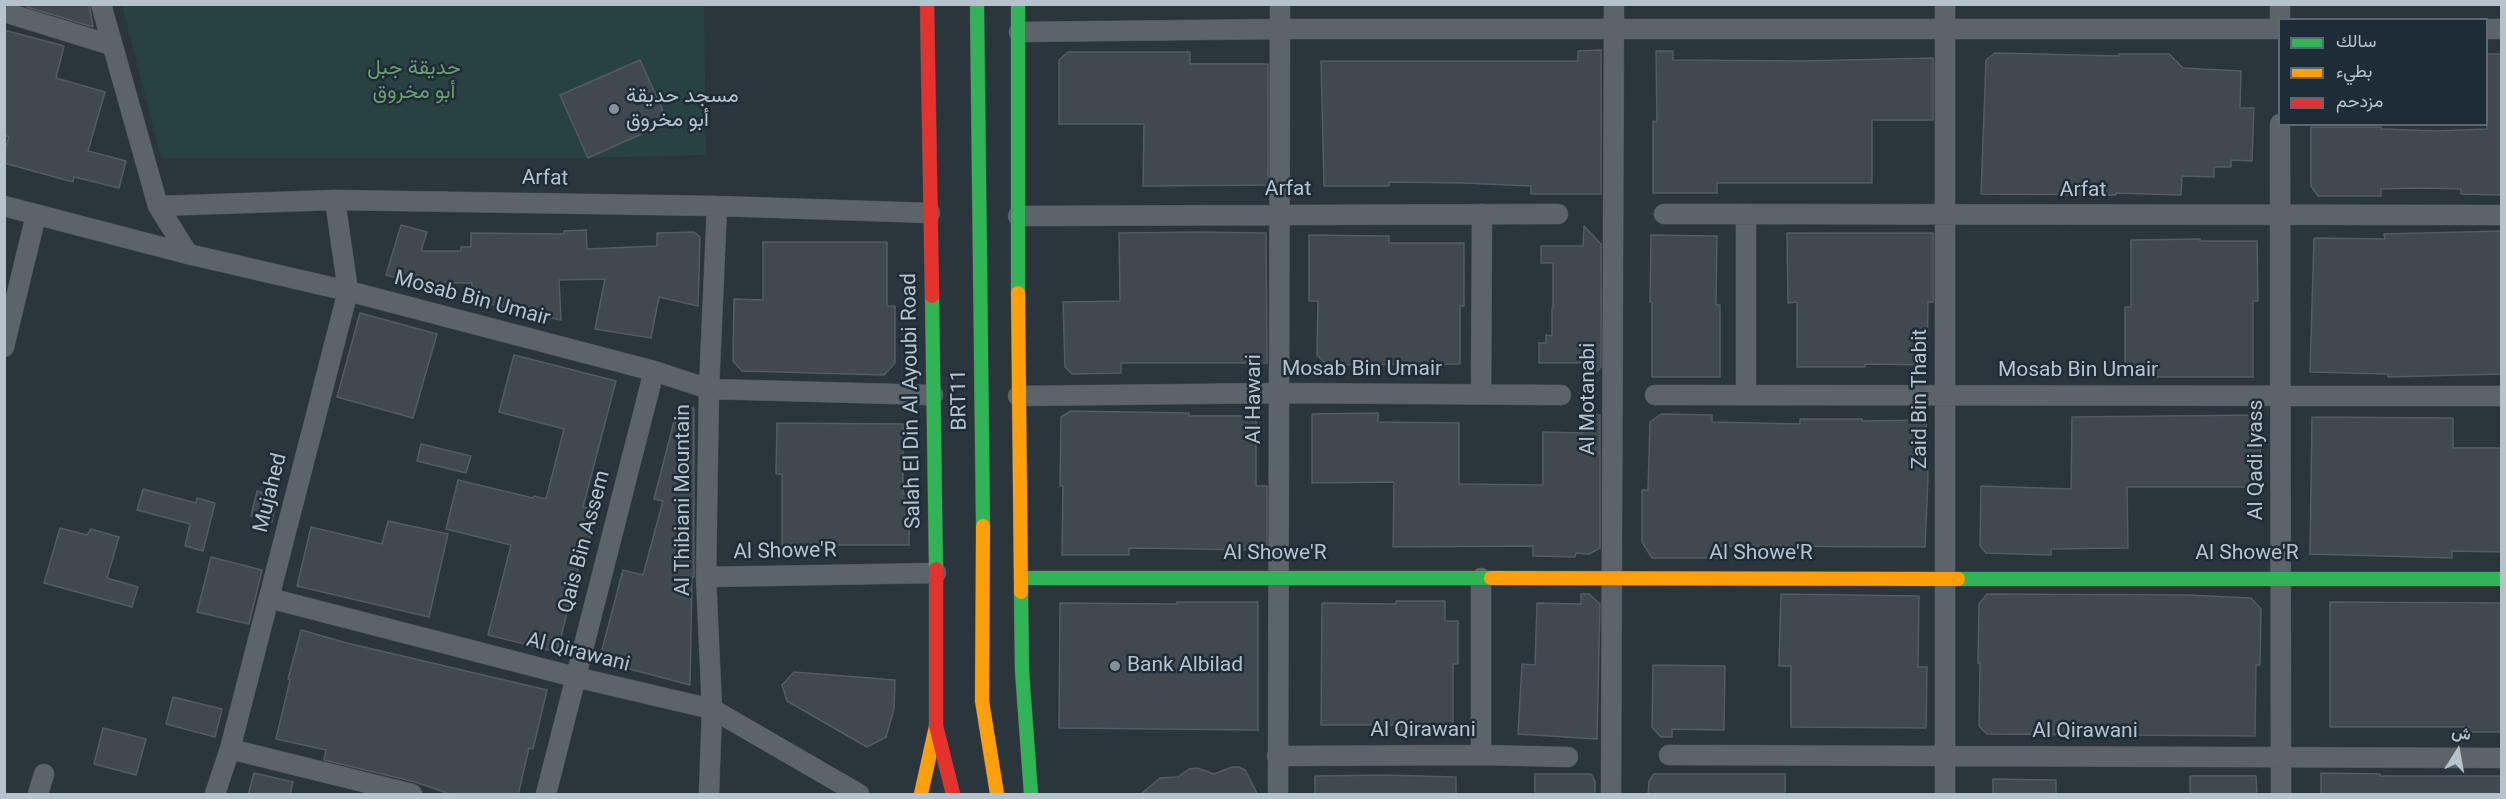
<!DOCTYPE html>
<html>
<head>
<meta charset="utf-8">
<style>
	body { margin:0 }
	#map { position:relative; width:2506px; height:799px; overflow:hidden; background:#2b353c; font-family:Roboto,Vazirmatn,sans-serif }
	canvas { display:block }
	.frame { position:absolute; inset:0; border:6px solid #b6c2cc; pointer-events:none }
	.legend { position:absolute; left:2278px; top:18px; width:210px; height:108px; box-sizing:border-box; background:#1e2c37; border:2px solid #5b6873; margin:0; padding:8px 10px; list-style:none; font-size:18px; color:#b6c2cc }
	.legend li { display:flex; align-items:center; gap:12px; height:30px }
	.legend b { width:30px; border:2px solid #5b6873 }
	.north { position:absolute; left:2428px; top:721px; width:60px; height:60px; -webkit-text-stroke:4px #1e2c37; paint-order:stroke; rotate:11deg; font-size:16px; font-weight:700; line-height:24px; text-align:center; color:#b6c2cc }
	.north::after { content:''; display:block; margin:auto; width:21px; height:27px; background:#b6c2cc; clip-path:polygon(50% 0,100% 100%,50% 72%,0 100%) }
</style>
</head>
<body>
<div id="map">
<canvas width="2506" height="799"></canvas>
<div class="frame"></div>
<ul class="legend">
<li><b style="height:8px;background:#30b455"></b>سالك</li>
<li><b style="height:8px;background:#ff9f0a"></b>بطيء</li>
<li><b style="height:8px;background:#e5322d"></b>مزدحم</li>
</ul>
<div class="north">ش</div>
</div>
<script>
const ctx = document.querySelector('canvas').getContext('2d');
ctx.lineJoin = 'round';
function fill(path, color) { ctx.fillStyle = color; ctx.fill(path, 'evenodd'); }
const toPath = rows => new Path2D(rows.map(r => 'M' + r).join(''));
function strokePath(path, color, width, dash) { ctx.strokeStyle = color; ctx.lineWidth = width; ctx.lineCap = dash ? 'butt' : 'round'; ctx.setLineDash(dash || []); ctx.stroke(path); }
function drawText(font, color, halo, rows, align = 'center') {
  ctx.font = font + ' Roboto,Vazirmatn,sans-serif'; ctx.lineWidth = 5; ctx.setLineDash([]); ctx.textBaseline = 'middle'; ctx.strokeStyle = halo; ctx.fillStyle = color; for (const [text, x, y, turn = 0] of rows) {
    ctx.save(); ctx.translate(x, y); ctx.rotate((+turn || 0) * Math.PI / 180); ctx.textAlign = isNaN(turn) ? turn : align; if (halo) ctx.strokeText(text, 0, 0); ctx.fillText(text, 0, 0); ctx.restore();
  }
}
fill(toPath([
	[122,5,704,5,706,155,588,158,161,158]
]), '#284141');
const building = toPath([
	[27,4,89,4,93,27,27,7,27,4],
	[4,30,64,46,56,78,105,92,88,151,126,161,119,188,74,177,73,182,4,163,4,152,9,137,4,135,4,30],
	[1601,50,1601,194,1531,194,1531,186,1462,183,1389,182,1389,186,1324,186,1321,61,1578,61,1578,51,1601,50],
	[1656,51,1673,51,1673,60,1802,61,1933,58,1933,120,1872,120,1872,183,1717,183,1717,193,1653,193,1653,121,1657,122,1656,51],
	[1068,52,1190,52,1190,64,1268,64,1268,185,1143,186,1144,124,1059,124,1059,60,1068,52],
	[1995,53,2119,56,2119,54,2169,54,2183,68,2241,71,2240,108,2254,108,2252,161,2231,160,2231,167,2214,167,2214,177,2182,176,2181,195,2116,193,2116,195,1981,194,1986,60,1995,53],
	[2487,54,2502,54,2502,195,2461,194,2461,189,2421,188,2381,189,2381,196,2318,196,2311,186,2311,127,2381,127,2381,129,2436,131,2487,129,2487,54],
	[640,60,668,122,588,158,560,95,640,60],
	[401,225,427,232,421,251,461,251,461,247,471,247,471,233,564,234,564,231,586,230,587,249,657,246,657,233,694,232,700,237,698,306,659,297,651,338,595,329,605,279,559,280,561,320,472,300,472,283,414,283,386,275,401,225],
	[1584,226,1601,244,1601,367,1594,374,1583,369,1583,363,1539,363,1539,343,1546,343,1546,335,1552,336,1552,308,1553,308,1553,263,1541,263,1541,246,1583,246,1584,226],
	[2502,231,2502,374,2388,377,2388,374,2310,372,2314,238,2385,239,2384,234,2502,231],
	[1197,232,1266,233,1267,363,1121,363,1121,373,1072,374,1065,367,1063,302,1120,301,1119,233,1197,232],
	[1787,233,1933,233,1933,302,1928,302,1927,365,1865,364,1865,367,1797,367,1797,302,1788,303,1787,233],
	[1309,235,1389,236,1389,243,1464,243,1464,306,1460,306,1460,364,1327,365,1317,355,1318,301,1309,301,1309,235],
	[1651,235,1717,236,1716,305,1720,305,1720,377,1652,377,1652,302,1650,302,1651,235],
	[2200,239,2200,241,2257,241,2258,301,2253,301,2253,377,2125,377,2125,307,2131,307,2131,240,2200,239],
	[763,242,887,242,887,306,895,306,895,363,884,375,742,371,733,361,734,299,763,300,763,242],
	[360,313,437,334,413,418,337,397,360,313],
	[514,355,616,381,583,507,596,510,587,551,583,550,557,652,488,635,511,545,446,529,458,480,533,498,534,496,546,499,564,429,499,412,514,355],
	[678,406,694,408,694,577,692,577,690,685,599,661,623,570,643,575,663,501,654,499,678,406],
	[1071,411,1189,413,1189,416,1256,416,1256,486,1267,486,1267,550,1129,548,1129,555,1062,555,1063,486,1060,486,1061,417,1071,411],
	[1583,412,1600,415,1600,548,1589,554,1576,553,1575,557,1533,556,1533,546,1393,547,1394,482,1312,483,1312,414,1378,413,1378,422,1459,423,1459,484,1543,485,1543,432,1583,433,1583,412],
	[1661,414,1712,415,1712,422,1800,424,1800,419,1862,419,1862,421,1926,420,1928,478,1925,547,1718,546,1718,558,1652,558,1642,542,1642,490,1648,490,1650,422,1661,414],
	[2259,415,2261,475,2257,487,2127,487,2128,548,2051,549,2051,555,1986,553,1980,546,1981,486,2071,489,2072,417,2259,415],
	[2312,417,2453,418,2453,448,2502,448,2502,552,2452,551,2452,558,2310,554,2312,417],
	[777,423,903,424,903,494,909,494,909,545,782,545,782,474,776,474,777,423],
	[421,444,471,456,466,473,417,461,421,444],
	[143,489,196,503,197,498,215,503,203,551,185,546,190,524,137,510,143,489],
	[257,491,277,497,272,522,251,516,257,491],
	[388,521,448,534,429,617,297,586,311,527,382,544,388,521],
	[60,528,87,535,91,529,119,537,107,578,138,587,132,607,44,583,60,528],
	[211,557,262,570,249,624,197,612,211,557],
	[1581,594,1589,594,1600,604,1597,739,1518,734,1522,664,1535,665,1537,603,1581,604,1581,594],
	[1781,594,1919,596,1918,667,1927,667,1926,728,1791,727,1791,666,1779,666,1781,594],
	[1987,594,2187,595,2251,598,2261,609,2260,665,2256,665,2255,736,1987,734,1979,726,1980,663,1978,663,1979,604,1987,594],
	[1396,601,1445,601,1445,621,1458,621,1458,664,1453,664,1453,730,1397,730,1397,725,1321,725,1322,603,1396,604,1396,601],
	[1177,602,1258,602,1258,730,1059,728,1060,603,1177,604,1177,602],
	[2330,602,2502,603,2502,732,2469,732,2469,727,2330,727,2330,602],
	[301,630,347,643,547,690,533,749,529,748,518,795,453,795,415,782,324,760,326,750,276,739,290,680,288,679,301,630],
	[1653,665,1725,666,1724,730,1672,729,1672,737,1661,737,1652,727,1653,665],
	[794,672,895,680,894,709,886,737,867,747,787,701,782,685,794,672],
	[173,697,222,709,215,737,166,724,173,697],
	[103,728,146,739,136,775,94,764,103,728],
	[1232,767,1239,767,1245,770,1258,795,1140,795,1160,778,1178,777,1189,769,1197,768,1214,774,1232,767],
	[254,773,293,782,290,795,248,795,254,773],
	[2321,773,2380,774,2380,776,2502,776,2502,795,2321,795,2321,773],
	[1535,774,1591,774,1595,781,1595,795,1535,795,1535,774],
	[1654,774,1785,774,1785,795,1648,795,1649,781,1654,774],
	[1383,775,1456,777,1456,795,1315,795,1315,776,1383,775],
	[2190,776,2256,776,2257,795,2190,795,2190,776],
	[1993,779,2056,780,2056,795,1993,795,1993,779]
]);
fill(building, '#41494f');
strokePath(building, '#535c63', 1.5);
const street = toPath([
	[101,4,158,206],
	[1945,4,1945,794],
	[2280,4,2280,20],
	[4,12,111,45],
	[2486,29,2502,29],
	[1019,32,1280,29,2280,29],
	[2280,124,2281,794],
	[4,206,188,254,348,291,654,371,709,389,933,395],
	[1664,214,2502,215],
	[1746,214,1746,395],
	[1018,216,1558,214],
	[188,254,158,206,335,200,717,206,930,213],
	[4,347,36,215],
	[1481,394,1482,214],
	[1655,395,2502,396],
	[1018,396,1279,393,1561,395],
	[706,577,936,573],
	[1481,578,1481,755],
	[269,598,575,677,712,709,859,794],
	[230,749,412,794],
	[1669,755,2502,758],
	[1277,756,1481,755,1568,757],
	[38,794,44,774],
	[215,794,230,749,348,291,335,200],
	[546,794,654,371],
	[709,794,712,709,706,577,709,389,717,206],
	[1278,794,1280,4],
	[1611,794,1614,4]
]);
const fast = toPath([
	[977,4,983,526],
	[1018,4,1018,293],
	[932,296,936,569],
	[1021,578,1491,578],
	[1958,579,2502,579],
	[1021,592,1022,671,1031,794]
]);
const slow = toPath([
	[1018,293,1021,592],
	[983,526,982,701,997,794],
	[1491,578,1958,579],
	[921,794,936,726]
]);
const jam = toPath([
	[927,4,932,296],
	[936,569,936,726,953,794]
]);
strokePath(street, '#4a5156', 21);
strokePath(fast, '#4a5156', 15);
strokePath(slow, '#4a5156', 15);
strokePath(jam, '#4a5156', 15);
strokePath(street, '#5c6369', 20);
strokePath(fast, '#30b455', 14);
strokePath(slow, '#ff9f0a', 14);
strokePath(jam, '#e5322d', 14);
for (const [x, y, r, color] of [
	[614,109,6,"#85919a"],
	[1115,666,6,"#85919a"]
]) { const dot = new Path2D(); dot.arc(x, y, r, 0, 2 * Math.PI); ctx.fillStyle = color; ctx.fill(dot); strokePath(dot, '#1e2c37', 2); }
drawText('21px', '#6c9e6f', '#1e2c37', [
	["حديقة جبل",414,69],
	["أبو مخروق",414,93]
]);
drawText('21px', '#b6c2cc', '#1e2c37', [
	["مسجد حديقة",626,97],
	["أبو مخروق",626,121],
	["Bank Albilad",1127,666]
], 'left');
drawText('21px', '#b6c2cc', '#1e2c37', [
	["Arfat",545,179,1],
	["Arfat",1288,190],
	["Arfat",2083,191],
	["Mosab Bin Umair",472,299,15],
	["Mosab Bin Umair",1362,370],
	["Mosab Bin Umair",2078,371],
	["Al Hawari",1255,399,-90],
	["Al Motanabi",1589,399,-90],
	["Zaid Bin Thabit",1921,399,-90],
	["BRT11",960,400,-91],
	["Salah El Din Al Ayoubi Road",912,401,-91],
	["Al Qadi Iyass",2257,460,-90],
	["Mujahed",271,493,-76],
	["Al Thibiani Mountain",684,500,-90],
	["Qais Bin Assem",585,542,-75],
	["Al Showe'R",785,552,-1],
	["Al Showe'R",1275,554],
	["Al Showe'R",1761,554],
	["Al Showe'R",2247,554],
	["Al Qirawani",578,653,14],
	["Al Qirawani",1423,731],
	["Al Qirawani",2085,732]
]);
</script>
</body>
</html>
